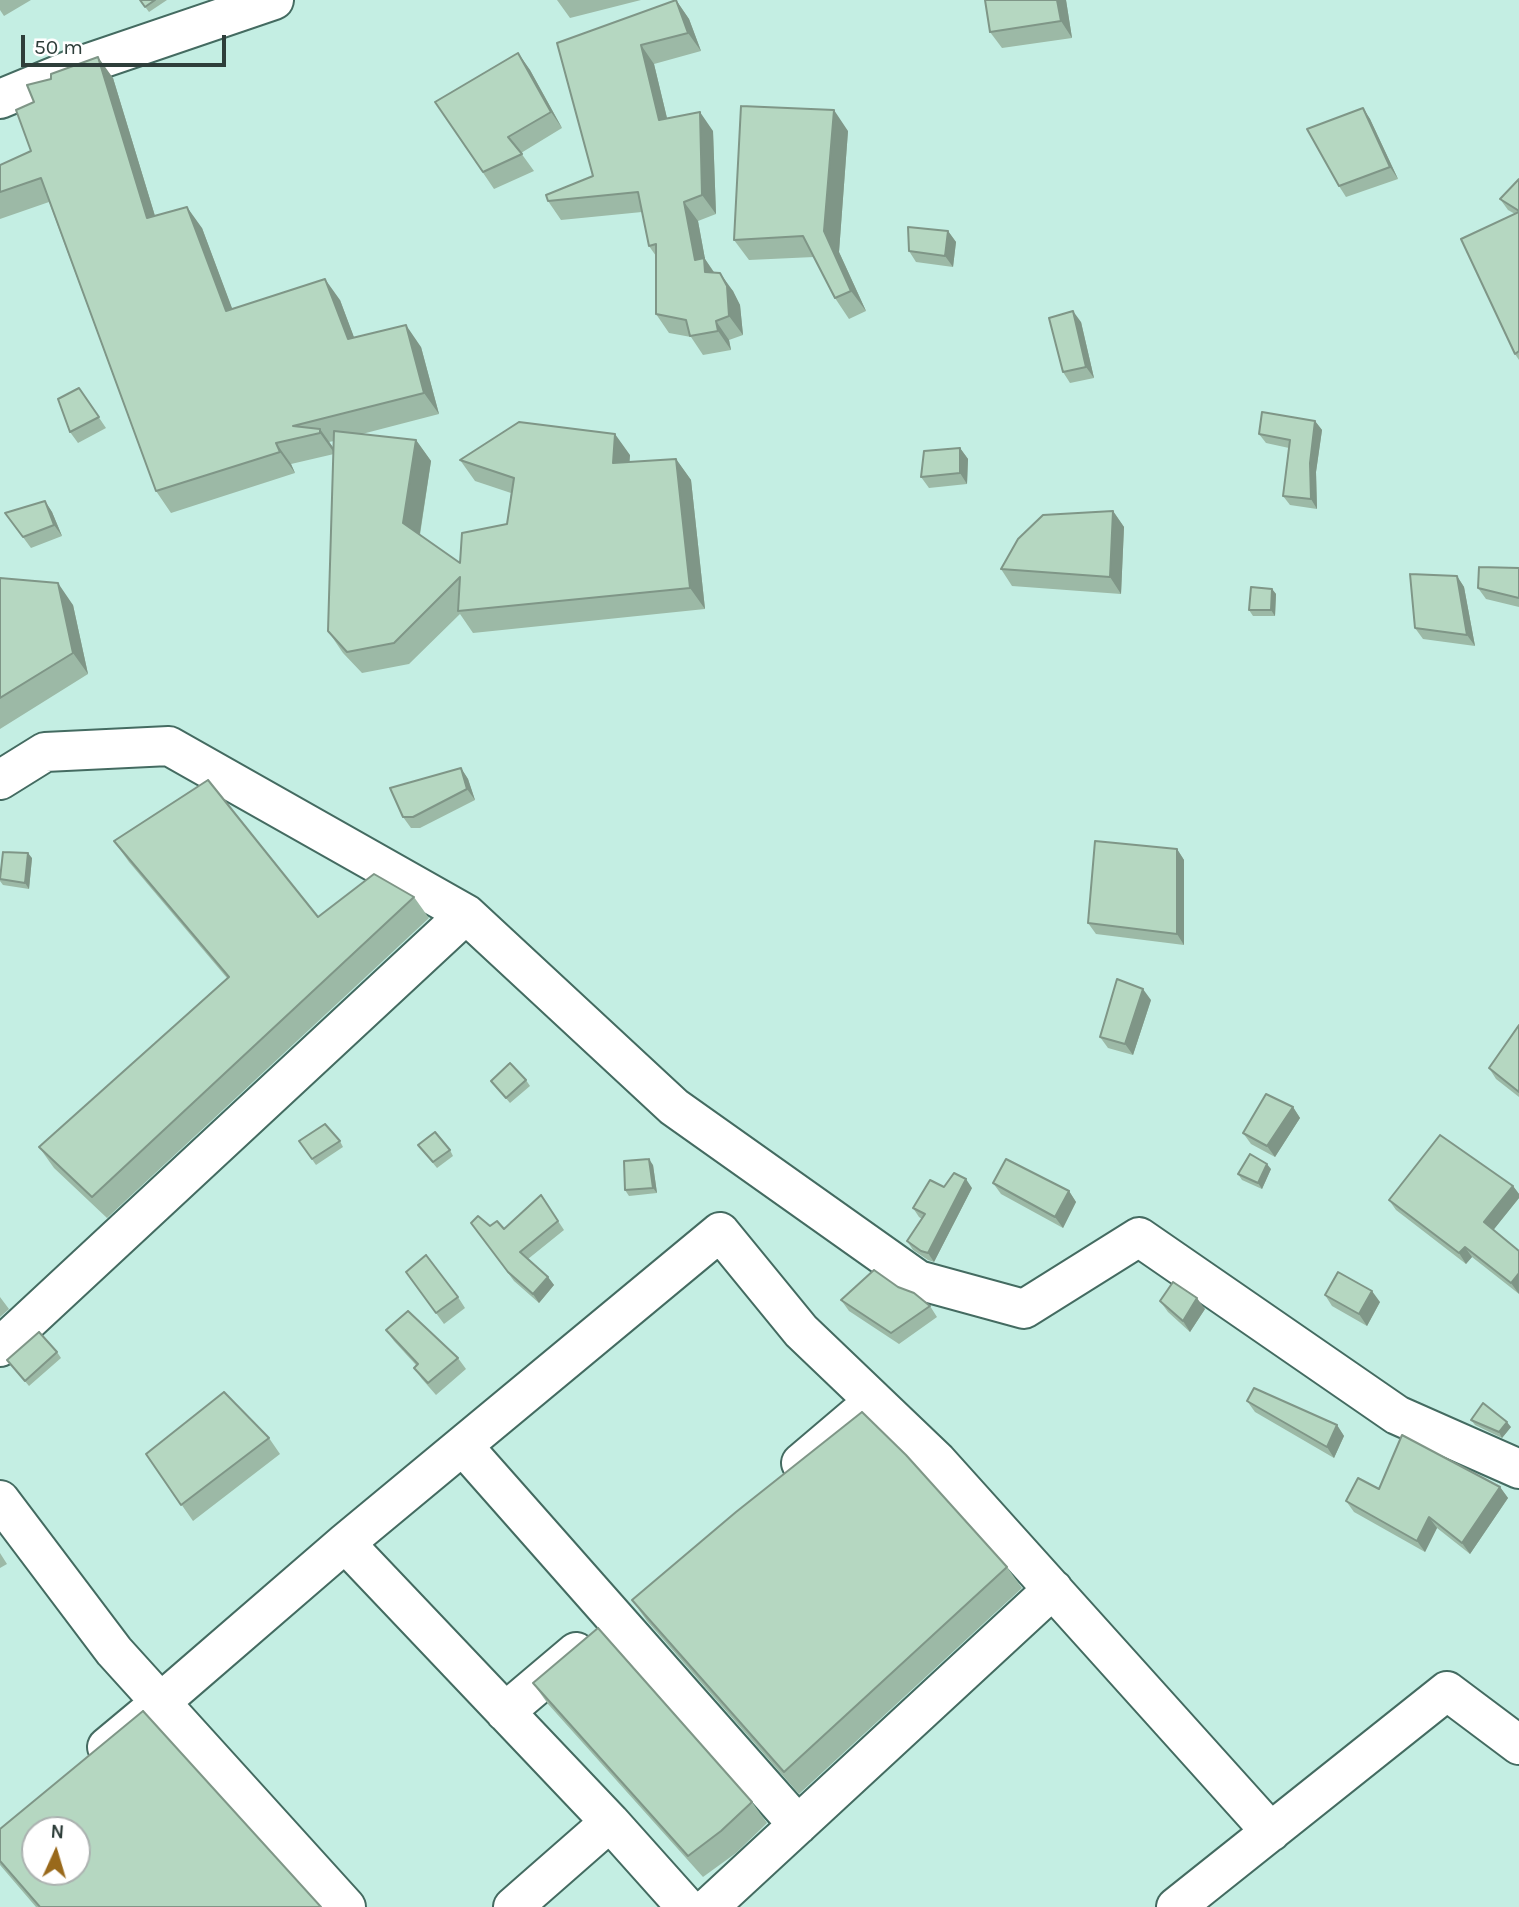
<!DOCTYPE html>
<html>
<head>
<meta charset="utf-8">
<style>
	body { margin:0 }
	#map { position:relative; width:1519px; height:1907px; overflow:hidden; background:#c4eee3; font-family:Karla,sans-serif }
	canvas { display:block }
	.north { position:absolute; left:21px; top:1816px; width:70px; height:70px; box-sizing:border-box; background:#fff; border:2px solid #abb2b0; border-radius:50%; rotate:4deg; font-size:19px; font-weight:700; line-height:28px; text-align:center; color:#2e3e3a }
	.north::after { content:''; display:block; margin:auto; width:24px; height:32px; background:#99691b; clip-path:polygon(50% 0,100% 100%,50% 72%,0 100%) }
	.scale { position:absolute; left:21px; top:35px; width:205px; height:32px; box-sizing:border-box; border:4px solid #2e3e3a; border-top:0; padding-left:9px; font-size:21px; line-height:24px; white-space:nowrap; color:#2e3e3a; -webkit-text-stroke:5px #fff; paint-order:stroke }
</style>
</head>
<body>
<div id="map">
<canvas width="1519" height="1907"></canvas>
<div class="north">N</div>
<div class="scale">50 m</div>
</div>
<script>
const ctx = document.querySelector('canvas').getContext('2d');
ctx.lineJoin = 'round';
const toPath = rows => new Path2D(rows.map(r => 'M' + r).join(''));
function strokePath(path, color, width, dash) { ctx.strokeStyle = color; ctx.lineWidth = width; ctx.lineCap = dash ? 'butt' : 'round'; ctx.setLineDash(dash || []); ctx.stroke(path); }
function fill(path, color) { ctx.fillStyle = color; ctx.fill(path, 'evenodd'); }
const minor = toPath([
	[0,99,80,66,274,0],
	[0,780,45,752,169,746,466,914,674,1107,918,1280,1024,1309,1139,1237,1397,1415,1519,1469],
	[0,1347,466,914],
	[463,1446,798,1825],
	[801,1463,874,1401],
	[0,1500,114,1651,346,1907],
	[345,1543,610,1822,686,1907],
	[505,1712,576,1652],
	[107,1747,161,1702,345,1543,720,1232,801,1331,937,1461,1271,1832],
	[513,1907,610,1822],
	[709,1907,1053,1589],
	[1176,1907,1447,1691,1519,1745]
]);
strokePath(minor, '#446b61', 42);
strokePath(minor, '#fff', 38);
fill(toPath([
	[0,0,31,0,4,16,0,10],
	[140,0,167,0,149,12],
	[557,0,641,0,570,18],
	[676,0,689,19,701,51,654,64,667,118,713,131,716,214,698,221,705,259,714,272,733,291,740,305,743,335,729,340,731,350,703,355,691,337,669,333,656,314,656,256,649,246,642,212,561,220,548,201,593,176,557,43],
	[985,0,1066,0,1072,38,1002,48,990,32],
	[518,53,530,70,562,128,521,153,534,171,494,189,435,102],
	[113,78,155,216,202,228,232,309,340,300,354,338,421,347,439,414,362,434,416,440,431,461,420,535,460,563,507,524,511,493,475,481,460,460,630,455,629,462,676,459,691,480,705,609,473,633,460,614,409,664,362,673,343,653,328,631,334,454,291,464,295,473,171,513,156,491,49,202,0,219,0,165,31,151],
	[334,441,334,449,329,442],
	[1363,108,1370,119,1398,179,1346,197,1339,186],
	[848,131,839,252,866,311,849,319,835,298,814,257,749,260,734,240],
	[1519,179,1519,360,1515,354,1515,214,1508,210,1500,199],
	[948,231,956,242,953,267,916,262,909,251],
	[1081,322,1094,378,1070,383,1063,372],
	[79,388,106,428,78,443,70,432],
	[1315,421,1322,430,1316,472,1317,509,1290,505,1283,496,1289,448,1266,443,1259,434],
	[960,448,968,459,967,484,929,488,921,477],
	[45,501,52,512,62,536,31,548,5,513],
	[1113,511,1124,527,1121,594,1012,586,1001,569],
	[1519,568,1519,607,1486,599,1478,588],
	[1457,576,1464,587,1475,646,1423,639,1415,628],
	[0,578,73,605,88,674,0,729],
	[1272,589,1276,594,1275,616,1253,616,1249,610],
	[461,768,468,779,475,800,420,828,411,828,403,817],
	[114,841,318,917,414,897,429,918,107,1218,54,1168,39,1147,227,978,129,862],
	[1177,849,1184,860,1184,945,1096,934,1088,923],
	[32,858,29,889,3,885,0,881,0,872],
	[1151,1000,1133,1055,1108,1048,1100,1037],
	[1519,1025,1519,1097,1496,1079,1489,1068],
	[526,1080,530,1086,510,1103,491,1081],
	[1293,1107,1300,1118,1275,1157,1251,1144,1243,1133],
	[299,1141,340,1141,343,1147,316,1165],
	[422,1150,450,1150,453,1156,437,1168],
	[653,1165,657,1193,629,1196,625,1190],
	[1271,1169,1262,1189,1242,1180,1238,1174],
	[993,1183,1069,1191,1076,1202,1063,1228,1001,1194],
	[1513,1186,1519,1194,1519,1198,1493,1230,1519,1294,1472,1257,1466,1264,1396,1210,1389,1200],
	[944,1187,972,1188,934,1262,928,1260,913,1250,907,1241,922,1219,919,1217,913,1208],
	[541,1195,564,1230,528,1259,548,1277,554,1285,539,1303,514,1281,471,1223,504,1229],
	[406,1272,458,1297,465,1308,444,1324],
	[898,1287,930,1306,937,1317,899,1344,849,1311,841,1300],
	[1325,1295,1380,1302,1367,1326,1332,1306],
	[0,1297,9,1309,0,1317],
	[1160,1301,1205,1309,1190,1332,1168,1312],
	[386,1330,458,1358,466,1369,436,1395,422,1379,414,1368,416,1365,394,1341],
	[57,1352,61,1358,29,1386,7,1360],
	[1247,1401,1337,1425,1344,1436,1334,1458,1255,1412],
	[1471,1420,1511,1427,1502,1438,1475,1425],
	[269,1438,280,1454,193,1521,146,1454],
	[1500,1487,1508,1498,1470,1554,1437,1528,1425,1552,1354,1512,1346,1501,1379,1489],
	[0,1553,7,1564,0,1568],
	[1007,1567,1022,1588,799,1794,647,1621,632,1600],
	[533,1683,752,1802,767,1823,736,1853,703,1877,548,1704],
	[0,1829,321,1907,36,1907,0,1865]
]), '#9cb9a6');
fill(toPath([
	[676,0,689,19,701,51,688,33],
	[1057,0,1066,0,1072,38,1061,21],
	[641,45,654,64,672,139,659,120],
	[518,53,530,70,562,128,551,112],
	[98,57,113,78,162,239,147,218],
	[1363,108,1370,119,1398,179,1390,167],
	[834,110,848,131,839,252,866,311,851,291,824,231],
	[700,112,713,131,716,214,702,195],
	[684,202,698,221,705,259,717,277,718,291,695,260],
	[187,207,202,228,241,332,226,311],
	[948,231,956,242,953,267,945,256],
	[720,273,733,291,740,305,743,335,729,316],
	[325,279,340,300,363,361,348,339],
	[1073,311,1081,322,1094,378,1086,367],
	[716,321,729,340,731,350,718,331],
	[406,325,421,347,439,414,424,393],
	[1315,421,1322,430,1316,472,1317,509,1311,499,1310,463],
	[320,429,335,450,335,454,320,433],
	[615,434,630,455,628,484,613,463],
	[416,440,431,461,418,545,403,523],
	[276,443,291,464,295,473,280,452],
	[960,448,968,459,967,484,960,473],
	[676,459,691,480,705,609,690,588],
	[45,501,52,512,62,536,54,525],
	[1113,511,1124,527,1121,594,1110,577],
	[1457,576,1464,587,1475,646,1467,635],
	[58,583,73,605,88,674,73,653],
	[1272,589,1276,594,1275,616,1271,610],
	[461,768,468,779,475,800,467,789],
	[1177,849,1184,860,1184,945,1177,934],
	[28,853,32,858,29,889,25,883],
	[1143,989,1151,1000,1133,1055,1125,1044],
	[1293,1107,1300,1118,1275,1157,1267,1146],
	[649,1159,653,1165,657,1193,653,1188],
	[1267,1164,1271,1169,1262,1189,1258,1183],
	[966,1179,972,1188,934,1262,928,1253],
	[1513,1186,1519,1194,1519,1198,1491,1233,1484,1222],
	[1069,1191,1076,1202,1063,1228,1055,1217],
	[1465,1247,1472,1257,1466,1264,1459,1253],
	[1519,1273,1519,1294,1511,1283],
	[548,1277,554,1285,539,1303,533,1294],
	[1372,1291,1380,1302,1367,1326,1359,1314],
	[1197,1298,1205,1309,1190,1332,1183,1321],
	[1507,1422,1511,1427,1502,1438,1499,1432],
	[1337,1425,1344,1436,1334,1458,1327,1447],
	[1500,1487,1508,1498,1470,1554,1462,1543],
	[1429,1517,1437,1528,1425,1552,1417,1541]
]), '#7f9687');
const building = toPath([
	[140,0,155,0,145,7,140,0],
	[676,0,688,33,641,45,659,120,700,112,702,195,684,202,695,260,704,258,705,272,720,273,727,286,729,316,716,321,718,331,690,336,686,320,656,314,656,244,649,246,638,192,548,201,546,195,593,176,557,43,676,0],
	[985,0,1057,0,1061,21,990,32,985,0],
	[518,53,551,112,508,137,522,154,483,172,435,102,518,53],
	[98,57,147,218,187,207,226,311,325,279,348,339,406,325,424,393,293,426,320,429,320,433,276,443,280,452,156,491,41,178,0,192,0,165,31,151,16,110,34,102,27,85,51,79,51,74,98,57],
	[741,106,834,110,824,231,851,291,835,298,803,236,734,240,741,106],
	[1363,108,1390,167,1339,186,1307,129,1363,108],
	[1519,179,1519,211,1500,199,1519,179],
	[1519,212,1519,351,1515,354,1461,239,1519,212],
	[908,227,948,231,945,256,909,251,908,227],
	[1073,311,1086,367,1063,372,1049,318,1073,311],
	[79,388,99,417,70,432,58,399,79,388],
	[1262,412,1315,421,1310,463,1311,499,1283,496,1290,440,1259,434,1262,412],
	[519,422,615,434,613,463,676,459,690,588,458,611,460,577,394,643,347,652,328,631,334,431,416,440,403,523,460,563,462,533,507,524,514,478,460,460,519,422],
	[960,448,960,473,921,477,924,451,960,448],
	[45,501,54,525,23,537,5,513,45,501],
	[1113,511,1110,577,1001,569,1018,539,1043,515,1113,511],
	[1479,567,1519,568,1519,598,1478,588,1479,567],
	[1410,574,1457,576,1467,635,1415,628,1410,574],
	[0,578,58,583,73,653,0,698,0,578],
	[1251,587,1272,589,1271,610,1249,610,1251,587],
	[461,768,467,789,413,817,403,817,390,788,461,768],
	[208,780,318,917,374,874,414,897,92,1197,39,1147,229,977,114,841,208,780],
	[1095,841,1177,849,1177,934,1088,923,1095,841],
	[3,852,28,853,25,883,0,879,3,852],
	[1117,979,1143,989,1125,1044,1100,1037,1117,979],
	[1519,1025,1519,1092,1489,1068,1519,1025],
	[510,1063,526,1080,506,1098,491,1081,510,1063],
	[1266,1094,1293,1107,1267,1146,1243,1133,1266,1094],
	[325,1124,340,1141,312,1159,299,1141,325,1124],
	[435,1132,450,1150,433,1162,418,1145,435,1132],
	[1440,1135,1513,1186,1484,1222,1519,1251,1519,1273,1511,1283,1465,1247,1459,1253,1389,1200,1440,1135],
	[1250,1154,1267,1164,1258,1183,1238,1174,1250,1154],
	[649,1159,653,1188,625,1190,624,1161,649,1159],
	[1006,1159,1069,1191,1055,1217,993,1183,1006,1159],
	[954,1173,966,1179,928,1253,921,1251,907,1241,925,1214,913,1208,930,1180,944,1187,954,1173],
	[541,1195,558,1221,520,1252,548,1277,533,1294,508,1272,471,1223,478,1216,490,1226,497,1221,504,1229,541,1195],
	[426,1255,458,1297,436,1313,406,1272,426,1255],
	[874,1270,898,1287,914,1293,930,1306,891,1333,841,1300,874,1270],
	[1338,1272,1372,1291,1359,1314,1325,1295,1338,1272],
	[1173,1282,1197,1298,1183,1321,1160,1301,1173,1282],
	[408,1311,458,1358,428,1383,414,1368,418,1364,386,1330,408,1311],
	[39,1332,57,1352,25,1381,7,1360,39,1332],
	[1254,1388,1337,1425,1327,1447,1247,1401,1254,1388],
	[224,1392,269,1438,181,1505,146,1454,224,1392],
	[1483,1403,1507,1422,1499,1432,1471,1420,1483,1403],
	[862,1412,906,1455,1007,1567,784,1772,632,1600,736,1512,862,1412],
	[1402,1435,1500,1487,1462,1543,1429,1517,1417,1541,1346,1501,1358,1478,1379,1489,1402,1435],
	[598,1628,752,1802,721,1831,688,1856,533,1683,598,1628],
	[143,1711,321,1907,40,1907,0,1861,0,1829,143,1711],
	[35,1830,77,1830,77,1872,35,1872,35,1830]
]);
fill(building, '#b5d7c1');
strokePath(building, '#7f9687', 2);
</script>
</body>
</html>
